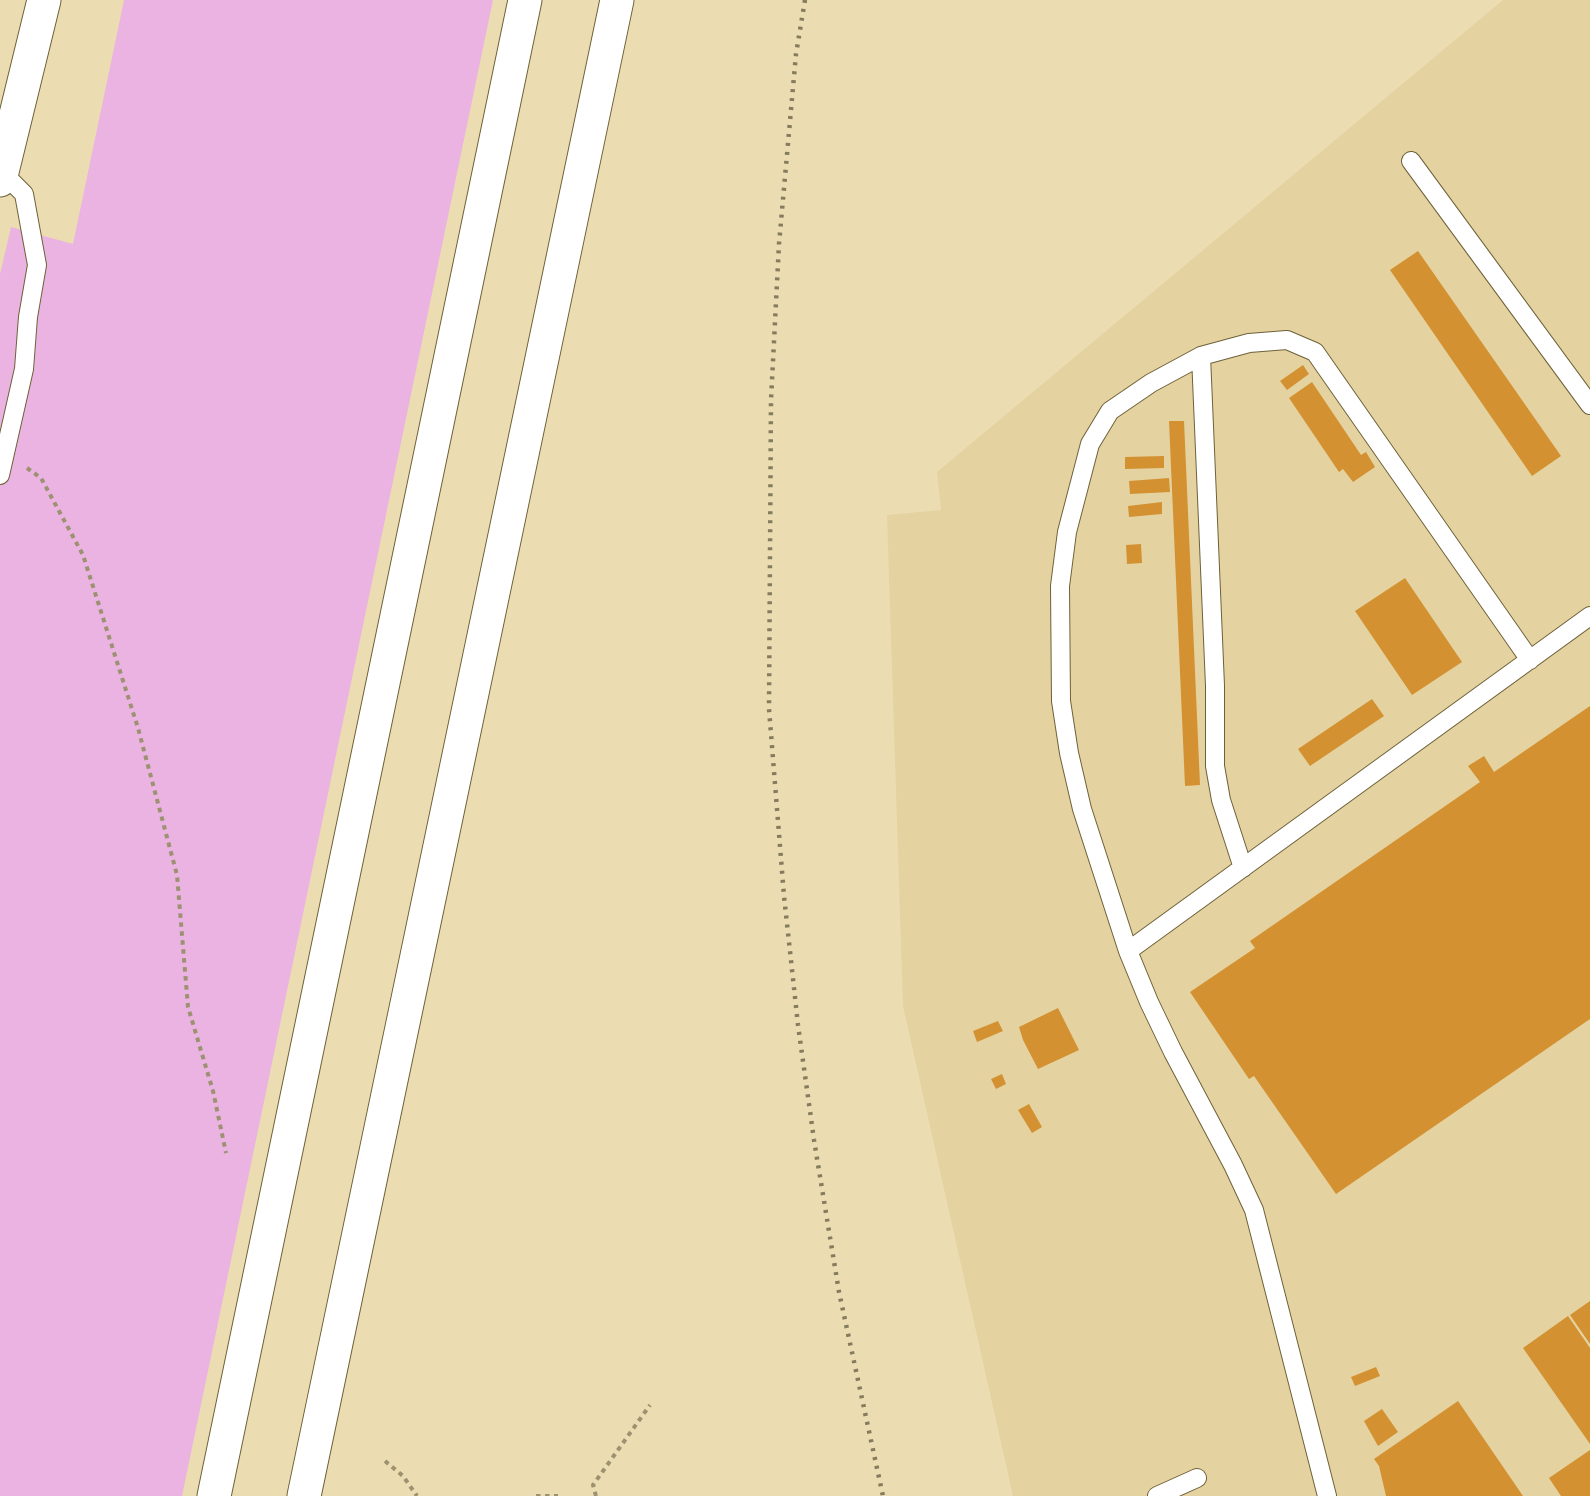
<!DOCTYPE html>
<html>
<head>
<meta charset="utf-8">
<style>
	body { margin:0 }
	canvas { display:block; background:#ebddb1 }
</style>
</head>
<body>
<canvas width="1590" height="1496"></canvas>
<script>
const ctx = document.querySelector('canvas').getContext('2d');
ctx.lineJoin = 'round';
function fill(path, color) { ctx.fillStyle = color; ctx.fill(path, 'evenodd'); }
const toPath = rows => new Path2D(rows.map(r => 'M' + r).join(''));
function strokePath(path, color, width, dash) { ctx.strokeStyle = color; ctx.lineWidth = width; ctx.lineCap = dash ? 'butt' : 'round'; ctx.setLineDash(dash || []); ctx.stroke(path); }
fill(toPath([
	[1503,0,1590,0,1590,1496,1013,1496,903,1006,887,515,941,510,937,472]
]), '#e4d3a0');
fill(toPath([
	[124,0,493,0,182,1496,0,1496,0,274,11,227,73,244]
]), '#eab3e1');
fill(toPath([
	[1418,251,1561,456,1532,476,1390,270],
	[1303,365,1309,374,1287,390,1280,381],
	[1312,382,1361,455,1366,452,1375,467,1353,482,1343,469,1339,472,1289,398],
	[1169,421,1184,421,1200,785,1185,786],
	[1164,456,1164,468,1125,469,1125,457],
	[1169,478,1170,492,1130,494,1129,481],
	[1162,502,1162,514,1129,517,1128,506],
	[1141,544,1142,563,1127,564,1126,545],
	[1405,578,1462,662,1412,695,1355,611],
	[1372,699,1384,716,1310,766,1298,749],
	[1590,706,1590,1019,1336,1194,1254,1076,1249,1079,1190,992,1255,948,1250,941,1480,782,1468,766,1484,756,1494,772],
	[1058,1008,1079,1050,1038,1069,1023,1040,1019,1027],
	[998,1021,1003,1031,977,1042,973,1031],
	[1002,1074,1006,1084,996,1089,991,1079],
	[1029,1104,1042,1127,1032,1133,1018,1110],
	[1590,1301,1590,1344,1570,1315],
	[1568,1316,1590,1348,1590,1444,1523,1348],
	[1376,1367,1380,1376,1355,1386,1351,1377],
	[1458,1401,1523,1496,1386,1496,1379,1466,1374,1459],
	[1382,1409,1398,1432,1378,1446,1364,1421],
	[1590,1450,1590,1496,1561,1496,1549,1478]
]), '#d39132');
const lane = toPath([
	[1411,161,1590,405],
	[1201,356,1215,686,1215,766,1221,800,1243,868],
	[0,475,24,369,28,317,37,265,24,194,3,173],
	[1128,951,1590,616],
	[1157,1496,1197,1478],
	[1327,1496,1254,1210,1233,1165,1173,1052,1149,1002,1128,951,1082,809,1069,753,1061,701,1060,586,1067,532,1090,444,1110,411,1151,383,1201,356,1249,343,1287,340,1315,352,1530,660]
]);
const street = toPath([
	[0,180,44,0]
]);
const highway = toPath([
	[214,1496,525,0],
	[304,1496,617,0]
]);
strokePath(lane, '#6e6139', 20);
strokePath(street, '#6e6139', 35);
strokePath(highway, '#6e6139', 35);
strokePath(toPath([
	[27,468,41,478,83,555,138,728,177,875,188,1007,213,1091,226,1153],
	[385,1461,403,1476,417,1496],
	[536,1496,558,1496],
	[596,1496,593,1485,650,1405]
]), '#9c9170', 4, [4.5, 4.5]);
strokePath(lane, '#fff', 18);
strokePath(street, '#fff', 33);
strokePath(highway, '#fff', 33);
strokePath(toPath([
	[805,0,796,54,779,244,771,400,769,709,784,896,798,1025,814,1140,839,1292,883,1496]
]), '#857b5d', 4.5, [3, 6]);
</script>
</body>
</html>
